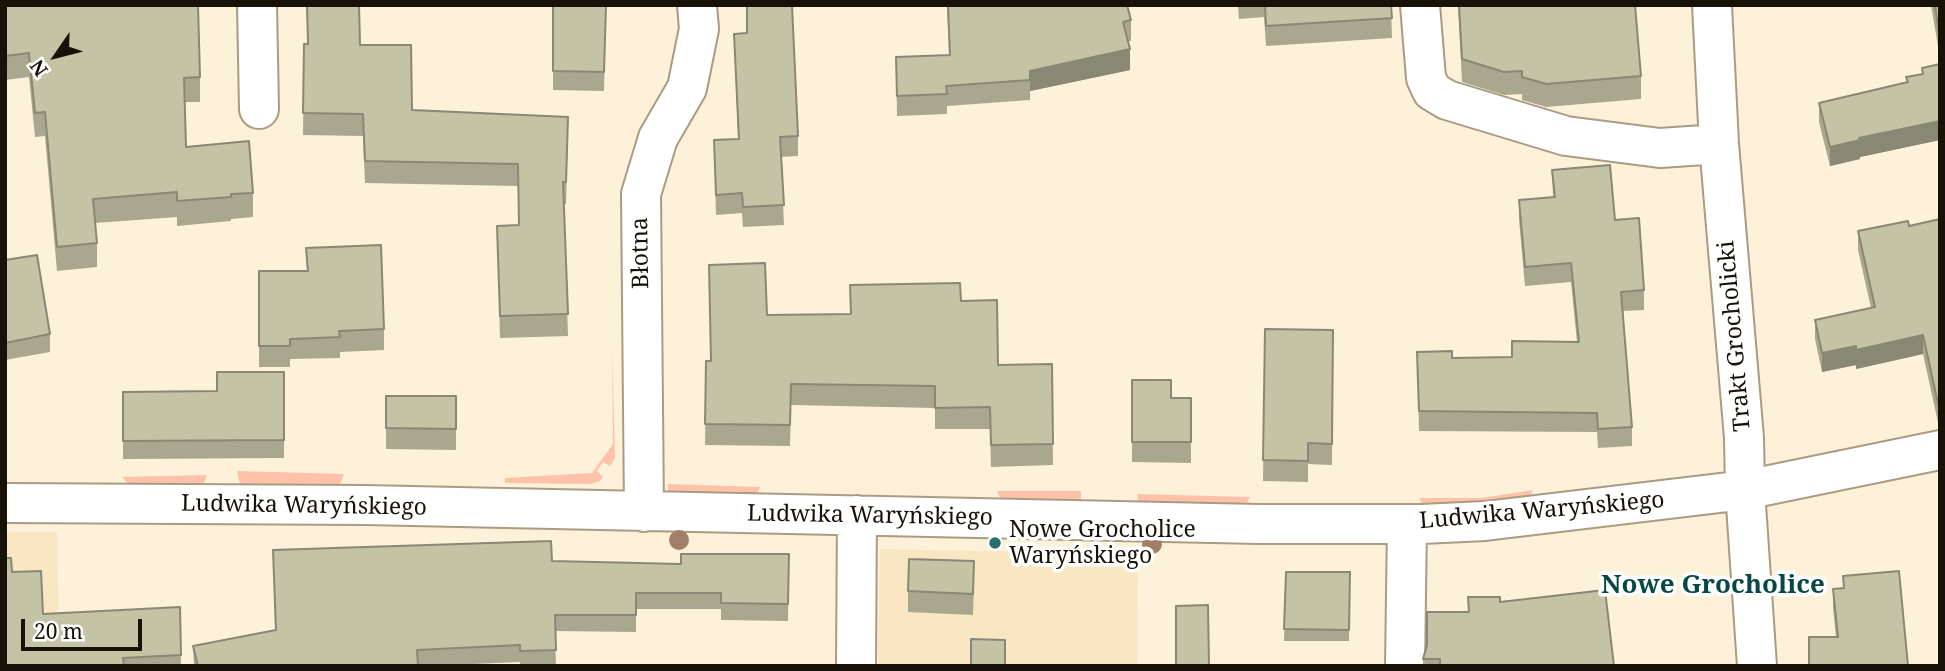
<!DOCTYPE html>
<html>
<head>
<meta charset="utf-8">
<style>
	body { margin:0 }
	#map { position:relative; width:1945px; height:671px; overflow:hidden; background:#fdf1da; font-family:"Noto Serif",serif }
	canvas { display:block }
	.frame { position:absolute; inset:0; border:7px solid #171208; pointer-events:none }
	.north { position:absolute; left:21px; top:21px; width:70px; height:70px; -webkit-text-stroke:5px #fff; paint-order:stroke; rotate:235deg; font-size:19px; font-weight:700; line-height:28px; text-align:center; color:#171208 }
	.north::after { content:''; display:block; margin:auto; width:24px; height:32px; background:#171208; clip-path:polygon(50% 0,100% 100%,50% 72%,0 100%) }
	.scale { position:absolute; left:21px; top:619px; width:121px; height:32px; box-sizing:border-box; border:4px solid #171208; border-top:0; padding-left:9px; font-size:21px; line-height:24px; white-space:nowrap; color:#171208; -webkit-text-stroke:5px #fff; paint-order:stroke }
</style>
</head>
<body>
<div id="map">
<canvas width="1945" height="671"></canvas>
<div class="frame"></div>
<div class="north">N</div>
<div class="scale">20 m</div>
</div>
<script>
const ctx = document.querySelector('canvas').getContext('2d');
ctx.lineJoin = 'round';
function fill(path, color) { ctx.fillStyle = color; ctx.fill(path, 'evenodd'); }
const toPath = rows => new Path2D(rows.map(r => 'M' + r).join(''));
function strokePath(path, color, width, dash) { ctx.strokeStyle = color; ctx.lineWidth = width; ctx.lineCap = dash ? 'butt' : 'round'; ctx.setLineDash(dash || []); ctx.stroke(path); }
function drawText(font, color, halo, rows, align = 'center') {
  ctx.font = font + ' "Noto Serif",serif'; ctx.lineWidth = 7; ctx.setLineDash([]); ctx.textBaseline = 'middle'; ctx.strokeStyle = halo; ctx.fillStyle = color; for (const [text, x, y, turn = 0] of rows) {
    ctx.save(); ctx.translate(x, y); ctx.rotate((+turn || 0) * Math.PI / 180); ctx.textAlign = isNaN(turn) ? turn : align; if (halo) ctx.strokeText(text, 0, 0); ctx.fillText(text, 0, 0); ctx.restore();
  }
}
fill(toPath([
	[5,532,57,532,59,629,5,666],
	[880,549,1138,554,1137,666,878,666]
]), '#f9e6c3');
fill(toPath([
	[612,347,615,458,610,466,603,462,597,471,603,477,600,481,591,484,505,483,505,478,592,473,613,444],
	[237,471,344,474,339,487,240,485],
	[207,475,203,485,128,484,122,477],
	[668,484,760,487,757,495,668,493],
	[1533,490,1530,498,1425,508,1419,498,1482,498],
	[997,491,1081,491,1081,501,1001,500],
	[1138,494,1250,497,1246,505,1137,502]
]), '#fec2ab');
const minor = toPath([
	[257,5,259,109],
	[1420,5,1426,78,1432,91,1447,100,1566,136,1660,148,1719,144],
	[1712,5,1719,144,1744,438,1745,490,1757,666],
	[5,503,364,505,1259,524,1422,524,1485,521,1745,490,1940,450],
	[644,512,641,194,658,138,687,88,699,29,697,5],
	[856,666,857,515],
	[1405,666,1407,524]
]);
strokePath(minor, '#aa9c82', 42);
strokePath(minor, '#fff', 38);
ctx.fillStyle = '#a17e68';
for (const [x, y] of [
	[679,540],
	[1152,544]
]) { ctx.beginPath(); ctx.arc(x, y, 10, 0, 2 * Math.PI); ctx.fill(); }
fill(toPath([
	[5,5,200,77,200,102,185,102,186,147,253,193,253,217,231,219,231,221,177,226,177,217,95,223,97,243,97,267,57,271,45,136,35,137,29,77,5,80],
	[306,5,359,5,360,45,412,110,568,139,566,204,564,204,568,336,500,338,497,226,518,225,518,186,365,183,363,136,303,135,304,44,308,44],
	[553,5,606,5,604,91,553,90],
	[896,5,932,5,896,7],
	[947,5,1127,5,1131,20,1131,41,1128,41,1130,70,1030,91,1030,100,947,106,947,114,897,116,896,57,949,55],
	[1238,5,1391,5,1392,38,1266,46,1264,17,1239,19],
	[1458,5,1635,5,1641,76,1641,99,1546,107,1522,100,1522,94,1504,95,1462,82],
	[1931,5,1940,5,1939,52],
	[734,34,798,136,798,156,781,157,784,225,743,227,742,213,716,215,714,140,738,139],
	[1940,64,1940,140,1860,157,1860,159,1830,166,1819,122,1819,103,1906,83,1906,77,1922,74,1922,68],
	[1552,170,1615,220,1644,290,1644,310,1623,311,1632,427,1632,446,1598,448,1597,432,1419,431,1417,352,1452,358,1512,357,1577,342,1571,282,1525,286,1519,219,1519,200,1553,197],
	[1940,219,1939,427,1923,354,1856,369,1856,365,1822,372,1815,339,1815,320,1871,308,1858,250,1858,231,1909,226],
	[306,248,384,329,384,350,340,352,340,358,290,359,290,367,259,367,259,271,307,271],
	[5,260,50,334,50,352,5,360],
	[850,285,961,301,998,365,1052,364,1053,465,991,467,990,429,935,429,935,408,791,405,790,446,705,445,706,361,711,361,767,315,850,314],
	[1265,329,1333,330,1332,465,1308,464,1308,482,1263,481],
	[284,372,284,458,123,459,123,392,217,391],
	[1132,380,1171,398,1191,398,1191,463,1132,462],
	[386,396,456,396,456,450,386,449],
	[273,550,552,561,681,564,789,554,788,621,721,620,721,609,636,609,636,632,555,631,556,666,520,666,520,662,428,666,194,666,193,646,275,630],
	[12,572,43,614,180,607,181,666,5,666],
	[1286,572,1350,572,1349,641,1284,641],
	[1843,576,1908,666,1836,637,1833,608,1833,589,1843,588],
	[974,582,973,615,908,612,908,591],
	[1500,602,1614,666,1423,666,1423,659,1468,612]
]), '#a9a88e');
fill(toPath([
	[1130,49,1130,70,1030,91,1030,71],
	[1940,121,1940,140,1860,157,1860,159,1830,166,1830,147,1859,138],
	[1923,335,1923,354,1856,369,1856,350],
	[1856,346,1856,365,1822,372,1822,353]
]), '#898874');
const building = toPath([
	[5,5,198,5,200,77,184,78,186,147,249,141,253,193,231,194,231,197,177,201,177,192,93,199,97,243,57,247,45,112,35,113,29,53,5,56,5,5],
	[307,5,359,5,360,45,411,45,412,110,568,117,566,182,563,182,568,314,500,316,497,226,519,225,518,164,365,161,363,114,303,113,304,44,308,44,307,5],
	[553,5,606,5,604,72,553,71,553,5],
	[747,5,792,5,798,136,780,137,784,205,743,207,742,193,716,195,714,140,739,139,734,34,747,33,747,5],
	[948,5,1127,5,1131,20,1123,22,1130,49,1030,71,1030,80,946,86,947,94,897,96,896,57,950,55,948,5],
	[1265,5,1391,5,1392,18,1266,26,1265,5],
	[1459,5,1635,5,1641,76,1546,84,1522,77,1522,71,1504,72,1462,59,1459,5],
	[1935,5,1940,5,1940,33,1939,33,1935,5],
	[1940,64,1940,121,1859,138,1860,140,1830,147,1819,103,1908,82,1906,77,1923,74,1922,68,1940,64],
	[1610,165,1615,220,1639,218,1644,290,1621,292,1632,427,1598,429,1597,413,1419,411,1417,352,1452,351,1452,358,1512,357,1512,341,1579,342,1571,263,1525,267,1519,200,1555,197,1552,170,1610,165],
	[1940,219,1940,408,1939,408,1923,335,1856,350,1856,346,1822,353,1815,320,1875,307,1858,231,1908,221,1909,226,1940,219],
	[381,245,384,329,339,331,340,337,290,339,290,346,259,346,259,271,308,271,306,248,381,245],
	[37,255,50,334,5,343,5,260,37,255],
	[765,263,767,315,851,314,850,285,960,283,961,301,997,300,998,365,1052,364,1053,444,991,445,990,407,935,408,935,386,791,384,790,425,705,424,706,361,711,361,709,265,765,263],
	[1265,329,1333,330,1332,444,1308,443,1308,461,1263,460,1265,329],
	[217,372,284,372,284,440,123,441,123,392,217,391,217,372],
	[1132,380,1171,380,1171,398,1191,398,1191,442,1132,442,1132,380],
	[386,396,456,396,456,429,386,428,386,396],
	[551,541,552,561,681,564,681,554,789,554,788,604,721,603,721,593,636,593,636,615,555,615,556,650,520,651,520,645,417,650,418,666,198,666,193,646,276,630,273,550,551,541],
	[5,558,11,558,12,572,41,571,43,614,180,607,181,655,123,658,124,666,5,666,5,558],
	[909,559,974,561,973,594,908,591,909,559],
	[1899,571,1908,666,1809,666,1809,637,1838,637,1833,589,1844,588,1843,576,1899,571],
	[1286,572,1350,572,1349,630,1284,629,1286,572],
	[1605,590,1614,666,1440,666,1440,659,1423,659,1427,645,1427,612,1469,612,1468,597,1500,597,1500,602,1605,590],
	[1208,605,1209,666,1176,666,1176,606,1208,605],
	[971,639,1005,640,1005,666,971,666,971,639]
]);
fill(building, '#c4c3a5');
strokePath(building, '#898874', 2);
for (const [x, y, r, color] of [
	[995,543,7,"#27706c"]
]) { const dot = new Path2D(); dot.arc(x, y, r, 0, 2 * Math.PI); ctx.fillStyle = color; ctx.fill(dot); strokePath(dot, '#fff', 2.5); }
drawText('23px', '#171208', '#fff', [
	["Błotna",641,253,-91],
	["Trakt Grocholicki",1735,336,-95],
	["Ludwika Waryńskiego",304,506,1],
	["Ludwika Waryńskiego",1542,511,-5],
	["Ludwika Waryńskiego",870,516,1]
]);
drawText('23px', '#171208', '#fff', [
	["Nowe Grocholice",1009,530],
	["Waryńskiego",1009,556]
], 'left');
drawText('bold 26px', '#074845', '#fff', [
	["Nowe Grocholice",1713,586]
]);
</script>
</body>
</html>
